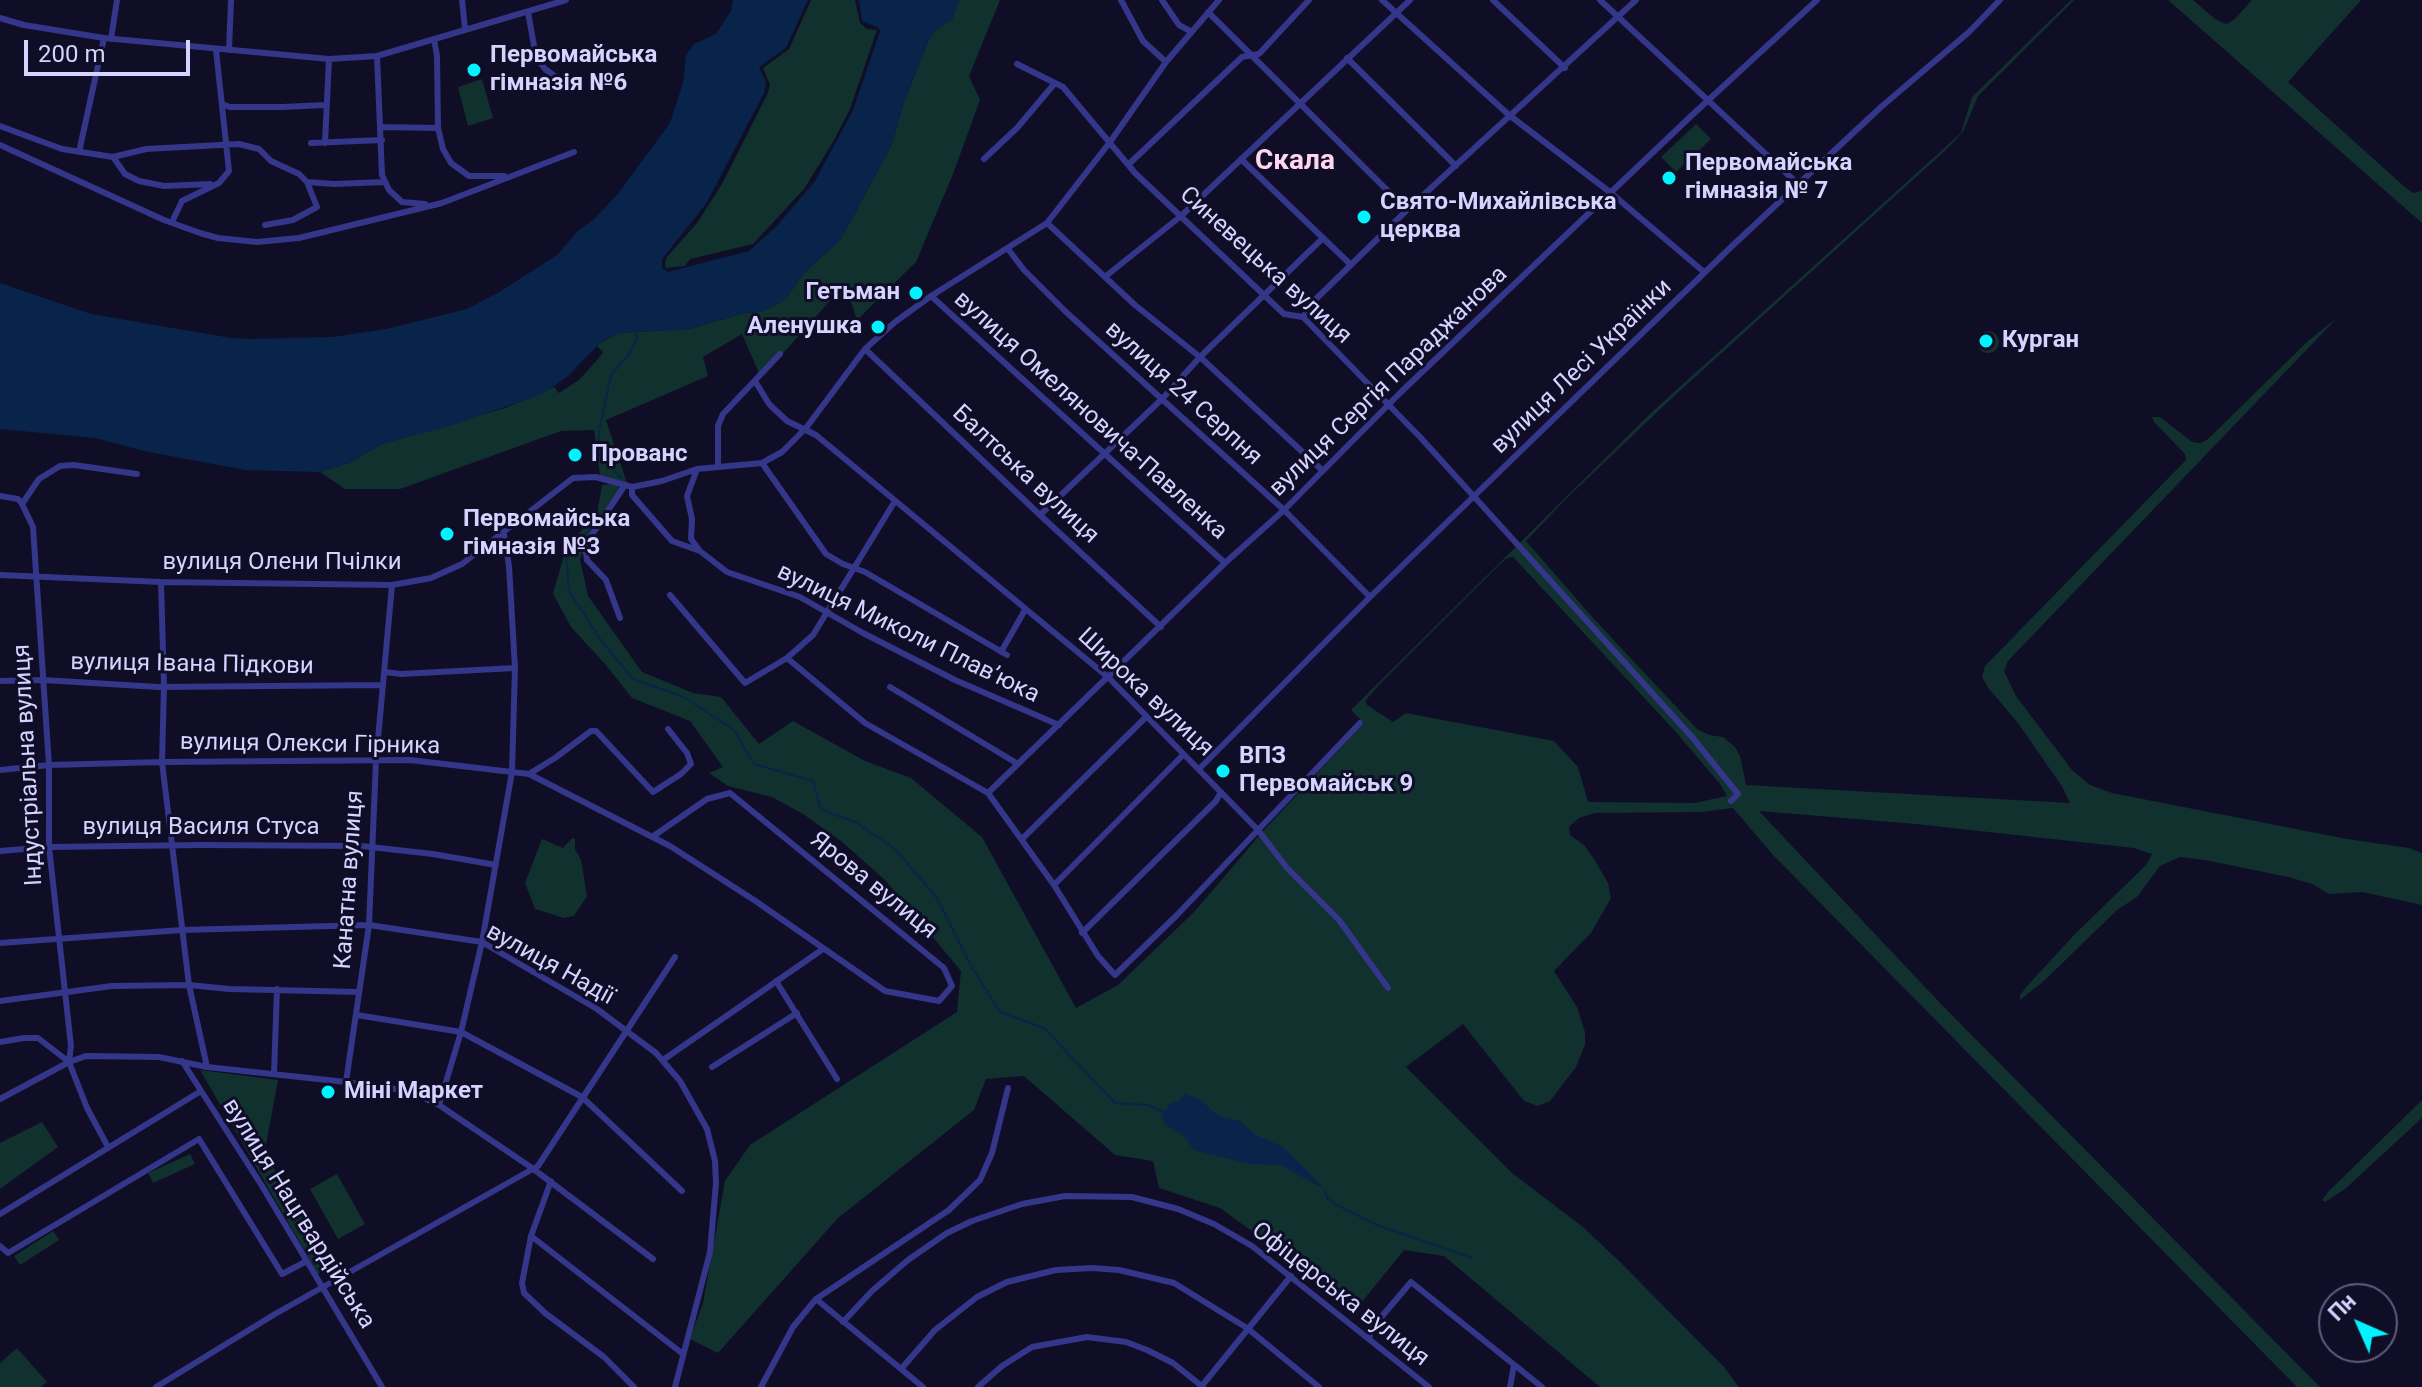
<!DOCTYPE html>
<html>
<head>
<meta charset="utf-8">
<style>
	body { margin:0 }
	#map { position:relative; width:2422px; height:1387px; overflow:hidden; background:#100d27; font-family:Roboto,sans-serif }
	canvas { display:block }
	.north { position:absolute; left:2318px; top:1283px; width:80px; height:80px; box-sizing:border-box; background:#100d27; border:2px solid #5f5c7d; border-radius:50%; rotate:315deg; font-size:22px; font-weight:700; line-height:32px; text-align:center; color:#d5d3ff }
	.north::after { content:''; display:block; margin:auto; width:28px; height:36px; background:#00f3fe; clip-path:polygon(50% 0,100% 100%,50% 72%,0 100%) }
	.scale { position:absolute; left:24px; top:40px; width:166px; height:36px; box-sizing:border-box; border:4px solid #d5d3ff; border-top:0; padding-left:10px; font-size:24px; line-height:28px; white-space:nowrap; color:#d5d3ff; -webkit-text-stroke:6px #100d27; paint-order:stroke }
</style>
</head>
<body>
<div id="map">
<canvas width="2422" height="1387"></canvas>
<div class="north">Пн</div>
<div class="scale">200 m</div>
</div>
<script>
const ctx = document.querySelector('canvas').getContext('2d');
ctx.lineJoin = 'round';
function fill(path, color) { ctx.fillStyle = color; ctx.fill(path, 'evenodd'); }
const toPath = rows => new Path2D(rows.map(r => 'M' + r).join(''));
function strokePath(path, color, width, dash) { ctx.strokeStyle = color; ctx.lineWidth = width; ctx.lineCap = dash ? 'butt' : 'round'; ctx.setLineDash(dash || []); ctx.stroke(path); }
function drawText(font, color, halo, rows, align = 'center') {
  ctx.font = font + ' Roboto,sans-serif'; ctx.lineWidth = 6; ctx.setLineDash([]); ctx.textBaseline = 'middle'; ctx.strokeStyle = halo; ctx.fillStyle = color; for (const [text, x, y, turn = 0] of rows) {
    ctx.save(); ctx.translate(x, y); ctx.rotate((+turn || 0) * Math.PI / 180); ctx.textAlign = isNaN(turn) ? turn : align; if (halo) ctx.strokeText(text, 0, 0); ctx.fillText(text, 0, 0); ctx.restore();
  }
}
fill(toPath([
	[811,0,855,0,860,23,867,29,877,30,850,109,833,142,804,189,753,244,690,259,685,266,666,268,665,264,667,257,697,223,722,184,767,95,770,85,763,68,789,49],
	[959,0,1000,0,969,76,980,100,953,174,916,262,857,320,851,302,836,294,761,378,742,334,703,357,708,376,606,420,627,483,600,475,594,430,561,431,400,489,345,489,320,472,351,462,382,444,505,408,554,387,559,393,579,380,598,359,603,352,596,345,619,333,689,329,744,313,760,312,780,303,788,296,803,274,841,239,891,146,904,102,929,39,935,31,952,19],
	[2071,0,2074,0,1978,96,1963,132,1948,148,1672,398,1566,499,1526,541,1594,619,1697,729,1709,735,1723,737,1735,747,1740,756,1746,785,2070,803,2063,788,2018,723,1989,689,1982,677,1985,666,2186,460,2185,454,2154,422,2152,417,2160,417,2192,442,2201,443,2208,439,2308,341,2338,317,2030,638,2008,661,2004,671,2016,696,2072,770,2090,785,2112,793,2347,839,2409,848,2422,853,2422,905,2362,892,2329,894,2312,884,2288,877,2205,860,2180,857,2160,866,2137,897,2117,910,2045,980,2020,1000,2020,995,2028,985,2075,934,2146,865,2152,854,2134,848,1916,824,1759,811,1941,1004,2320,1387,2297,1387,1773,855,1733,808,1701,812,1595,813,1579,818,1569,827,1570,835,1584,845,1594,859,1608,883,1611,898,1591,933,1554,971,1577,1007,1585,1032,1585,1045,1576,1067,1550,1101,1538,1106,1524,1101,1463,1024,1406,1067,1512,1173,1583,1227,1619,1261,1724,1367,1739,1387,1600,1387,1444,1256,1404,1250,1357,1308,1220,1208,1159,1188,1153,1161,1115,1155,1024,1076,986,1079,974,1110,838,1218,718,1353,690,1339,703,1303,725,1181,750,1145,957,1012,961,971,886,881,841,841,803,814,772,797,728,786,709,773,723,767,690,721,632,698,605,664,571,627,553,594,566,548,597,513,602,485,612,484,623,489,586,543,580,559,588,596,642,672,693,693,721,697,759,744,793,721,865,761,911,778,982,837,1076,1008,1118,985,1195,911,1263,831,1364,723,1351,710,1652,412,1961,133,1972,97],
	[1513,557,1676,732,1720,784,1727,796,1694,803,1588,802,1578,767,1554,741,1406,713,1393,722,1367,705,1365,701,1379,685,1497,567,1507,558],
	[2168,0,2193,0,2215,19,2226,24,2234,20,2252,0,2361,0,2288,82,2406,188,2413,193,2422,191,2422,223],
	[482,79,493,118,468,126,458,87],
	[1696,124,1711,139,1676,172,1661,157],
	'1977 342a11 11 0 1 1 22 0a11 11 0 1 1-22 0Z',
	[572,838,575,839,575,849,581,860,587,896,574,916,564,918,535,909,525,883,542,839,563,848],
	[200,1070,278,1080,265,1150,267,1157,331,1267,318,1274],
	[2422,1100,2422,1118,2345,1189,2325,1202,2322,1200,2329,1191],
	[42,1122,58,1147,0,1189,0,1143],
	[190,1154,195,1164,153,1183,148,1173],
	[337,1174,365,1224,338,1239,310,1189],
	[53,1231,59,1240,20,1265,14,1256],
	[17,1348,47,1382,41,1387,0,1387,0,1363]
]), '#10312e');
fill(toPath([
	[733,0,808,0,786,48,759,67,766,82,764,93,706,204,662,259,662,268,668,272,749,251,777,226,815,181,853,110,880,31,879,28,862,21,859,0,959,0,952,19,935,31,929,39,904,102,891,146,841,239,803,274,788,296,780,303,760,312,744,313,689,329,619,333,602,341,567,377,542,394,453,425,382,444,351,462,320,472,245,470,144,451,95,438,0,429,0,283,91,314,231,338,249,339,333,337,386,329,467,309,501,291,557,255,578,231,594,219,617,195,670,123,683,83,686,55,694,44,716,34,731,11],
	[1185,1094,1201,1100,1218,1116,1240,1121,1256,1135,1283,1147,1326,1190,1280,1165,1249,1164,1194,1150,1184,1136,1165,1124,1161,1116,1171,1103,1179,1101]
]), '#08244b');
strokePath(toPath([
	[621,478,597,452,600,427,611,375,630,353,636,340,637,331],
	[594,526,566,555,569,591,600,639,633,679,684,697,734,730,754,764,813,781,821,810,856,822,896,850,937,898,970,964,1000,1012,1044,1028,1115,1103,1148,1105,1166,1113],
	[1325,1190,1327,1198,1335,1204,1377,1225,1472,1258]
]), '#08244b', 2);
strokePath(toPath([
	[462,0,465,29],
	[1121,0,1143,41,1166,62],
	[1162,0,1179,25,1190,31],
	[1382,0,1509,115,1611,193,1704,272],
	[1493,0,1565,68],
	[1600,0,1798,184],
	[528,12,536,57,545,69,560,80],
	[1208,12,1407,210],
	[0,18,24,25,104,38,329,59,377,56,566,0],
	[111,39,117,0],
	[434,39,437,56,438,128,443,149,451,163,469,176,504,176],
	[229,50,231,0],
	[377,56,382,175,389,190,402,202,425,204],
	[1347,58,1456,166],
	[1017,64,1063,87,1135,173,1284,314,1303,317,1420,437,1692,737,1738,794,1731,801],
	[222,104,230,107,282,107,326,105],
	[0,126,62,149,113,157,146,149,239,144,259,149,271,161,299,174,307,182,334,184,385,182],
	[380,127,438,128],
	[311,143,382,140],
	[325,143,329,59],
	[0,145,164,220,200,233,218,238,257,242,299,238,442,203,574,152],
	[79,152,104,38],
	[113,157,125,174,139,181,164,186,210,184],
	[984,159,1017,128,1055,83],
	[1241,159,1350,264],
	[1129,164,1242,57,1259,54,1309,0],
	[172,222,182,201,219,183,229,171,216,50],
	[1047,223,1135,305,1200,357,1323,471],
	[265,225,293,220,317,207,307,182],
	[1008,249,1024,270,1066,312,1284,510,1370,597],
	[1106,276,1181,216,1410,0],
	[931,296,1225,563],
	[1303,317,1316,299,1407,210,1636,0],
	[865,349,1040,515,1161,627],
	[755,381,769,404,787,421,816,435,1109,678,1258,830,1287,868,1339,920,1388,988],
	[762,463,826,554,843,564,865,572,1007,655],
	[718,465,718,426,723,414,780,354],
	[697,469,687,496,692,519,691,539,700,551],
	[632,487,632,495,672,541,700,551,727,572,800,597,863,633,955,680,1059,725],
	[0,496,18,499,22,504],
	[1040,515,1162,399,1200,357,1323,238],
	[0,575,161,582,392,585,431,578,462,564,573,478,596,477,632,487,662,481,697,469,762,463,782,452,806,428,865,349,895,322,931,296,1047,223,1110,142,1166,62,1219,0],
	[161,582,164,686,162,762,189,985,207,1067],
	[670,595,745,683,787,658,813,635,895,501],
	[620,618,606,580,587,560,585,545,625,485],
	[1001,652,1025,610],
	[787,658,865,723,988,793,1054,885,1098,956,1115,975,1177,915,1360,723],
	[385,672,401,674,515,668],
	[0,681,43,680,158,687,383,685],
	[890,687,1018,764],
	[1199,769,1370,597,1731,247,1881,107,1969,32,2000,0],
	[0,770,49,765,162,762,410,760,529,774,670,846,754,900,885,991,939,1001,952,986,944,968,730,793,707,799,652,837],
	[529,774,555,758,591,731,596,731,653,792,681,774,691,764,687,753,668,729],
	[988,793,1225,563,1284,510,1401,392,1690,117,1817,0],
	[1022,839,1146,717],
	[0,851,49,847,201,845,361,846,433,854,496,865],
	[1054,885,1183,755],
	[1082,933,1216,801,1221,792],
	[0,943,182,930,369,925,482,942,597,1009,656,1053,680,1081,707,1129,715,1161,716,1183,710,1252,675,1387],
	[776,981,837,1079],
	[0,1001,112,986,189,985,229,989,359,992],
	[357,1015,461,1032,582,1097,682,1191],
	[0,1042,24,1038,38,1038,69,1062,86,1056,159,1057,207,1067,346,1082,409,1091,439,1105,532,1168,653,1259],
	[663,1060,823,949],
	[182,1061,262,1186,382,1387],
	[712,1067,797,1013],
	[274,1074,277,989],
	[346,1082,369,925,376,761,392,585],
	[0,1099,69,1062],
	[439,1105,461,1032,482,942,512,772,515,668,509,566,504,534],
	[108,1147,87,1108,69,1062,71,1046,49,847,49,765,33,527,22,504,39,479,60,466,74,465,137,474],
	[551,1181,531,1236,522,1283,524,1293,545,1313,604,1357,634,1387],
	[0,1214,201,1091],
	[531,1236,683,1354],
	[0,1246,8,1253,199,1139,282,1274,307,1261],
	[816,1299,923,1387],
	[843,1322,872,1291,908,1260,947,1233,972,1221,1022,1204,1065,1196,1132,1197,1178,1209,1214,1224,1252,1246,1429,1387],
	[1369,1339,1372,1328,1411,1282,1542,1387],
	[901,1369,935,1330,977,1297,1007,1282,1056,1270,1092,1268,1119,1270,1174,1283,1247,1328,1319,1387],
	[156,1387,275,1314,538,1166,675,957],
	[761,1387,793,1327,816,1299,949,1210,980,1180,992,1153,1008,1088],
	[978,1387,1002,1366,1032,1347,1087,1337,1126,1342,1147,1350,1173,1363,1203,1387],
	[1201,1387,1291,1276],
	[1510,1387,1514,1365]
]), '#343689', 6);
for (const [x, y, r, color] of [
	[474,70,8,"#00f3fe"],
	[1669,178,8,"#00f3fe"],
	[1364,217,8,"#00f3fe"],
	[916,293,8,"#00f3fe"],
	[878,327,8,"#00f3fe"],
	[1986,341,8,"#00f3fe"],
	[575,455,8,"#00f3fe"],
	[447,534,8,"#00f3fe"],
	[1223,771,8,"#00f3fe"],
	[328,1092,8,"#00f3fe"]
]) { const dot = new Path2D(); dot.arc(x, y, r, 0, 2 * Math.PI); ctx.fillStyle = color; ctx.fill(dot); strokePath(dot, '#100d27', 3); }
drawText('bold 24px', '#d5d3ff', '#100d27', [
	["Первомайська",490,56],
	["гімназія №6",490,84],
	["Первомайська",1685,164],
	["гімназія № 7",1685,192],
	["Свято-Михайлівська",1380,203],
	["церква",1380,231],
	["Гетьман",900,293,"right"],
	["Аленушка",862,327,"right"],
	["Курган",2002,341],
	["Прованс",591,455],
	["Первомайська",463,520],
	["гімназія №3",463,548],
	["ВПЗ",1239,757],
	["Первомайськ 9",1239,785],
	["Міні Маркет",344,1092]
], 'left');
drawText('24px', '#d5d3ff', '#100d27', [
	["Синевецька вулиця",1265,266,42],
	["вулиця Лесі Українки",1582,367,-44],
	["вулиця Сергія Параджанова",1389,382,-44],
	["вулиця 24 Серпня",1183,394,42],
	["вулиця Омеляновича-Павленка",1090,416,42],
	["Балтська вулиця",1025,475,43],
	["вулиця Олени Пчілки",282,563],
	["вулиця Миколи Плавʼюка",908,634,26],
	["вулиця Івана Підкови",192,665,1],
	["Широка вулиця",1145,693,43],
	["вулиця Олекси Гірника",310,745,1],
	["Індустріальна вулиця",29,765,-93],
	["вулиця Василя Стуса",201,828],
	["Канатна вулиця",350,880,-86],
	["Ярова вулиця",873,886,39],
	["вулиця Надії",550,965,29],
	["вулиця Нацгвардійська",298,1214,58],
	["Офіцерська вулиця",1340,1295,38]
]);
drawText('bold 28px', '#ffd5f2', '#100d27', [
	["Скала",1295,162]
]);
</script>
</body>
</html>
